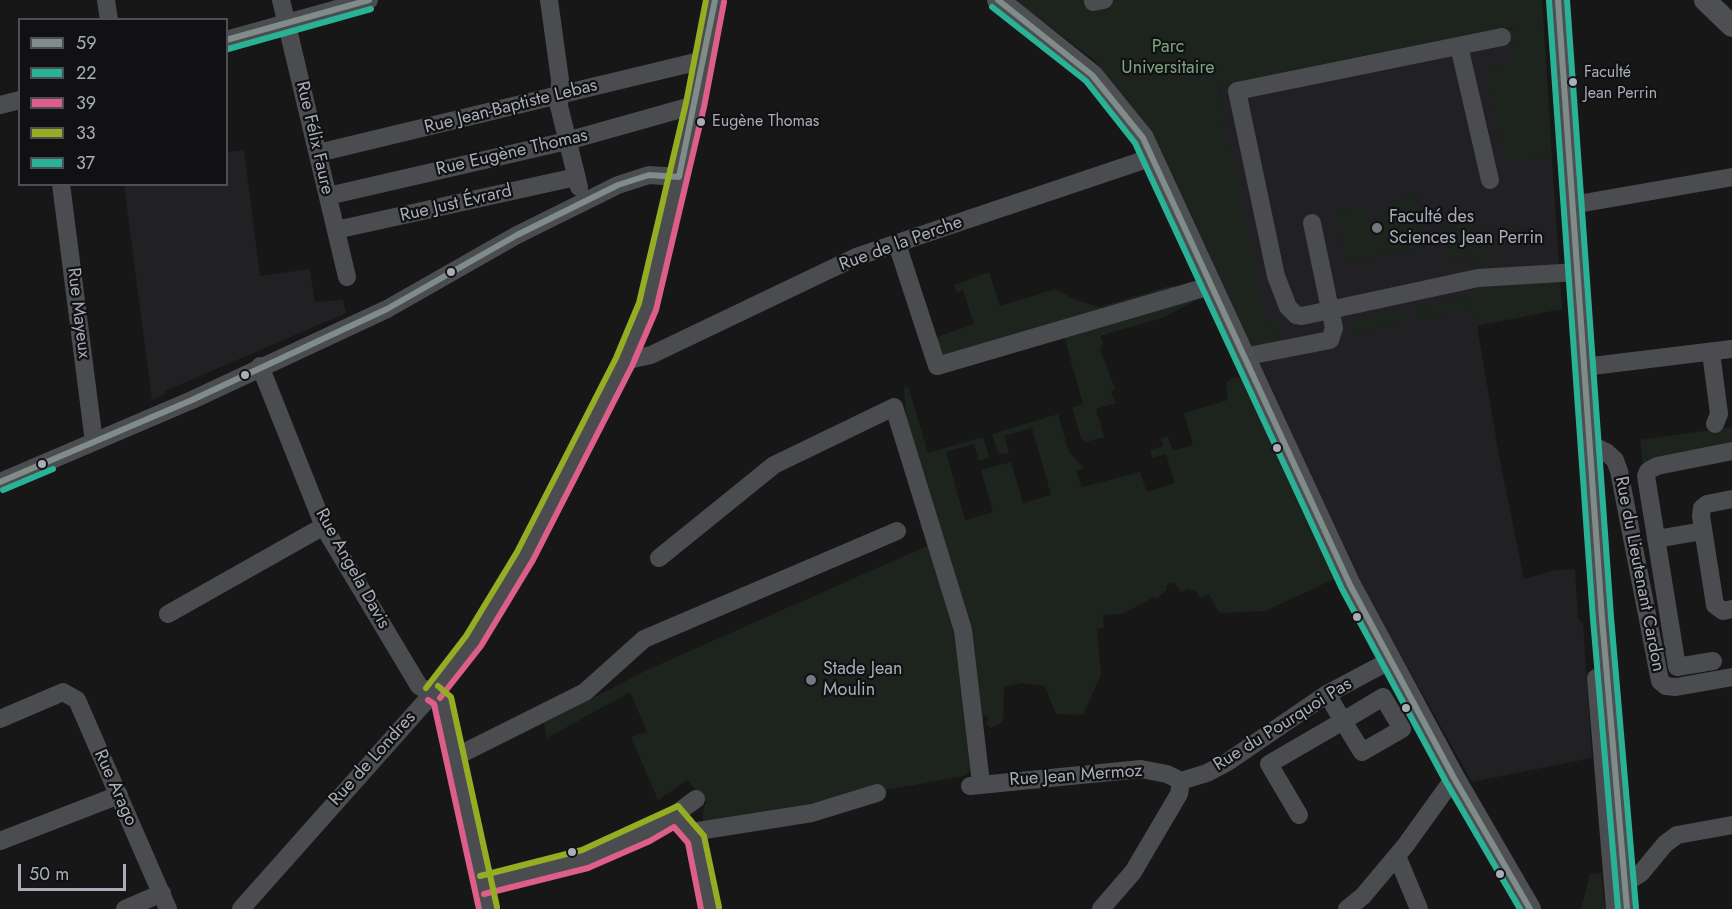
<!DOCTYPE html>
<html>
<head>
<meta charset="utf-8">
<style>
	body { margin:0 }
	#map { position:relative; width:1732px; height:909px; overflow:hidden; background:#171717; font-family:Jost,sans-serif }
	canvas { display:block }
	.legend { position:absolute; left:18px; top:18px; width:210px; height:168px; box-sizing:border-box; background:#111113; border:2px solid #4d4f55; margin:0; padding:8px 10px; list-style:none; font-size:18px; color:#a8adb8 }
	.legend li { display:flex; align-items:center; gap:12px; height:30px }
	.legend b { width:30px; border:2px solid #4d4f55 }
	.scale { position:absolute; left:18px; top:864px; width:108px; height:27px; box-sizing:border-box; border:3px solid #a8adb8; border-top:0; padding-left:8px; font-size:18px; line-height:21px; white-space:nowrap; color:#a8adb8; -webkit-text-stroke:4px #111113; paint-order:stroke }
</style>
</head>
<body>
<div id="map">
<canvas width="1732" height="909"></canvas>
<ul class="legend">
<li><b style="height:8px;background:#808c89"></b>59</li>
<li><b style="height:8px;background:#2ab297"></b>22</li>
<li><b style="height:8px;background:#dc5e89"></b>39</li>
<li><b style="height:8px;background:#94ad23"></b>33</li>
<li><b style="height:8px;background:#2ab297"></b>37</li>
</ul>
<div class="scale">50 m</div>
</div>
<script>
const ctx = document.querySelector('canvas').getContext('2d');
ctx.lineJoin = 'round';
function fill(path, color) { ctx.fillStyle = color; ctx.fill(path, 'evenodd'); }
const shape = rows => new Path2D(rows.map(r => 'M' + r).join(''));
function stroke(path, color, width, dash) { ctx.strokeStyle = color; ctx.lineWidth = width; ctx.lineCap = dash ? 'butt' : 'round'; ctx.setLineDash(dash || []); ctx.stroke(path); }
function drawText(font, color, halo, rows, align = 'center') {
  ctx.font = font + ' Jost,sans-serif'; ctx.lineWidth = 4.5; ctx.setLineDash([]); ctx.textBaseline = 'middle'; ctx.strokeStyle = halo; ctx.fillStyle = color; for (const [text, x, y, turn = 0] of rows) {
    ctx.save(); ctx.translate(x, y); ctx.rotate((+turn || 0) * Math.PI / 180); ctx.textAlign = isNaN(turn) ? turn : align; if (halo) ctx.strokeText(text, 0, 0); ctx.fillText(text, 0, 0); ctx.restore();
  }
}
fill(shape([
	[1543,22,1562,309,1477,326,1500,461,1524,579,1556,570,1575,569,1578,619,1583,623,1592,758,1472,782,1369,599,1155,139,1226,123,1219,87],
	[244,150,260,276,310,269,315,302,343,300,346,313,165,391,165,394,152,400,124,185,226,184,227,152]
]), '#212123');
fill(shape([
	[1014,0,1542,0,1552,157,1505,161,1486,69,1515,63,1513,54,1519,52,1513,27,1219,87,1226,123,1220,125,1231,149,1266,324,1284,317,1276,340,1260,347,1252,346,1154,135,1094,60],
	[1416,195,1426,246,1347,262,1337,211,1363,206,1367,221,1393,216,1390,200],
	[1470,223,1474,239,1488,236,1493,261,1490,269,1477,273,1473,257,1451,262,1444,228],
	[989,272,1000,306,1055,289,1076,300,1099,307,1173,285,1174,291,940,359,934,338,974,324,963,290,957,292,954,285],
	[1560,280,1562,309,1477,325,1473,308,1417,319,1415,308,1481,295,1479,284],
	[1189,300,1195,301,1162,318,1100,336,1103,344,1100,349,1115,389,1111,391,1116,403,1096,409,1104,437,1086,442,1081,438,1072,407,1083,404,1064,336],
	[1407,310,1409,321,1366,330,1367,333,1354,332,1352,321],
	[1235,377,1242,378,1339,577,1265,611,1219,613,1209,594,1200,599,1197,592,1187,589,1181,593,1174,582,1166,586,1167,590,1156,599,1154,597,1122,614,1103,615,1104,628,1097,629,1101,675,1083,715,1056,714,1045,686,1022,683,1004,687,1003,722,991,728,986,724,989,718,984,716,982,720,906,416,904,388,908,386,928,453,983,437,989,456,986,459,979,461,974,444,946,452,965,520,993,512,981,470,1011,462,1023,503,1051,495,1032,428,1004,436,1009,453,1002,454,998,453,992,434,1058,414,1069,452,1084,468,1076,471,1082,487,1140,472,1147,492,1175,483,1166,454,1152,458,1150,450,1163,446,1161,438,1168,436,1173,451,1193,445,1184,413,1228,400,1226,382],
	[1732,427,1732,447,1643,465,1640,440],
	[929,545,956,629,971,769,964,776,702,823,704,806,707,803,687,780,658,800,631,737,647,732,630,692,547,738,544,723,647,670],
	[1601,873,1605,909,1581,909,1590,874]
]), '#1d241e');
stroke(shape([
	[106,0,109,20],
	[281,0,347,277],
	[549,0,560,80,559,106,579,187],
	[1093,0,1093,2,1104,0],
	[1502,37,1237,91,1276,276,1288,307,1296,315,1302,316,1478,278,1578,272],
	[226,40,369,0],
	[1459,46,1490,180],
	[0,105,20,100],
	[318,153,704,60],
	[61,184,94,442],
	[328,196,567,141,695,105],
	[1572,205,1732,177],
	[1312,223,1334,328,1330,340],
	[336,230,576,177],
	[897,244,937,366,1210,286],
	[1711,352,1719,414,1715,424],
	[1243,357,1330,340],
	[624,361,651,355,856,257,1153,157],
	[260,366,325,529,419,686,442,699,488,909],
	[1584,367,1732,349],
	[1590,444,1606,452,1615,460,1619,471,1660,681,1666,686,1676,687,1732,677],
	[0,482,192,400,387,309,517,235,618,185,649,175,679,177],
	[1732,499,1707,504,1702,508,1701,516,1715,605,1723,611,1732,609],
	[1656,539,1703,531],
	[659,558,774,465,894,407,963,630,981,783],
	[168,614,324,526],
	[1713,661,1677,667,1646,476,1648,471,1657,466,1732,451],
	[1596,678,1615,909],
	[1383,697,1402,729,1362,752,1343,721,1383,697],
	[0,719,63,692,77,700,168,909],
	[455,757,585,692,644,639,897,531],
	[1181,781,1207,773,1226,763,1327,694,1391,660],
	[970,786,1141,769,1167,774,1181,781],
	[1299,815,1269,764,1343,721,1327,694],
	[685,825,698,844,710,909],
	[692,832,812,813,877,793],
	[0,841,119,795],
	[1397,856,1419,909],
	[1625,883,1641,873,1665,844,1677,835,1732,825],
	[482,885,549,870,610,849,661,825,696,799],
	[125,909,162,893],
	[241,909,433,693,473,641,525,556,624,362,648,306,695,105,715,0],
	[1101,909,1133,872,1179,794,1181,781],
	[1347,909,1363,896,1405,846,1454,778]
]), '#4b4c50', 18);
stroke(shape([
	[998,0,1092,75,1143,138,1350,585,1454,778,1530,909],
	[1558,0,1602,618,1627,909],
	[1705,0,1732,26]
]), '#4d4f52', 22);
stroke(shape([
	[998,0,1092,75,1143,138,1350,585,1454,778,1530,909],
	[1558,0,1602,618,1627,909],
	[226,40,369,0],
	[0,482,192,400,387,309,517,235,618,185,649,175,679,177,715,0]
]), '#808c89', 6);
stroke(shape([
	[1549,1,1593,619,1618,909],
	[992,7,1086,81,1135,143,1342,589,1446,782,1520,909],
	[228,49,371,9],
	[3,490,53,469]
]), '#2ab297', 6);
stroke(shape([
	[440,698,481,646,533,560,632,366,656,310,704,107,724,2],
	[428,700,434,704,479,909],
	[484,894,588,868,650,841,674,827,688,843,701,909]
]), '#dc5e89', 6);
stroke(shape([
	[438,686,451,697,497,907],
	[426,688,466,636,517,552,616,358,639,303,686,103,706,0],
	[480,876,582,850,678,806,704,836,719,907]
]), '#94ad23', 6);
stroke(shape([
	[1567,0,1611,617,1636,908]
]), '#2ab297', 6);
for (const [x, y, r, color] of [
	[1573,82,5,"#a8adb8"],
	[701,122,5,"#a8adb8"],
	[1377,228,6,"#757880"],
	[451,272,5,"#a8adb8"],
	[245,375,5,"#a8adb8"],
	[1277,448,5,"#a8adb8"],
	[42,464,5,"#a8adb8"],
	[1357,617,5,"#a8adb8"],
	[811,680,6,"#757880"],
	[1406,708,5,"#a8adb8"],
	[572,852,5,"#a8adb8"],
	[1500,874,5,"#a8adb8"]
]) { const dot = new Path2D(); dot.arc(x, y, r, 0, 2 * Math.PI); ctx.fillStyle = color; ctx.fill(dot); stroke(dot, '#111113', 2); }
drawText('16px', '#a8adb8', '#111113', [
	["Faculté",1584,73],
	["Jean Perrin",1584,94],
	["Eugène Thomas",712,122]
], 'left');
drawText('18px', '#7fa381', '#111113', [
	["Parc",1168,48],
	["Universitaire",1168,69]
]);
drawText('18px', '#a8adb8', '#111113', [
	["Rue Jean-Baptiste Lebas",511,107,-14],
	["Rue Félix Faure",314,138,77],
	["Rue Eugène Thomas",512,153,-13],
	["Rue Just Évrard",456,204,-13],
	["Rue de la Perche",901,244,-20],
	["Rue Mayeux",78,313,83],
	["Rue Angela Davis",352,569,61],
	["Rue du Lieutenant Cardon",1639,574,79],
	["Rue du Pourquoi Pas",1283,725,-32],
	["Rue de Londres",373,759,-48],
	["Rue Jean Mermoz",1076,776,-4],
	["Rue Arago",115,788,66]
]);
drawText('18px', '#a8adb8', '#111113', [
	["Faculté des",1389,218],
	["Sciences Jean Perrin",1389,239],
	["Stade Jean",823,670],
	["Moulin",823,691]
], 'left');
</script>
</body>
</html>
